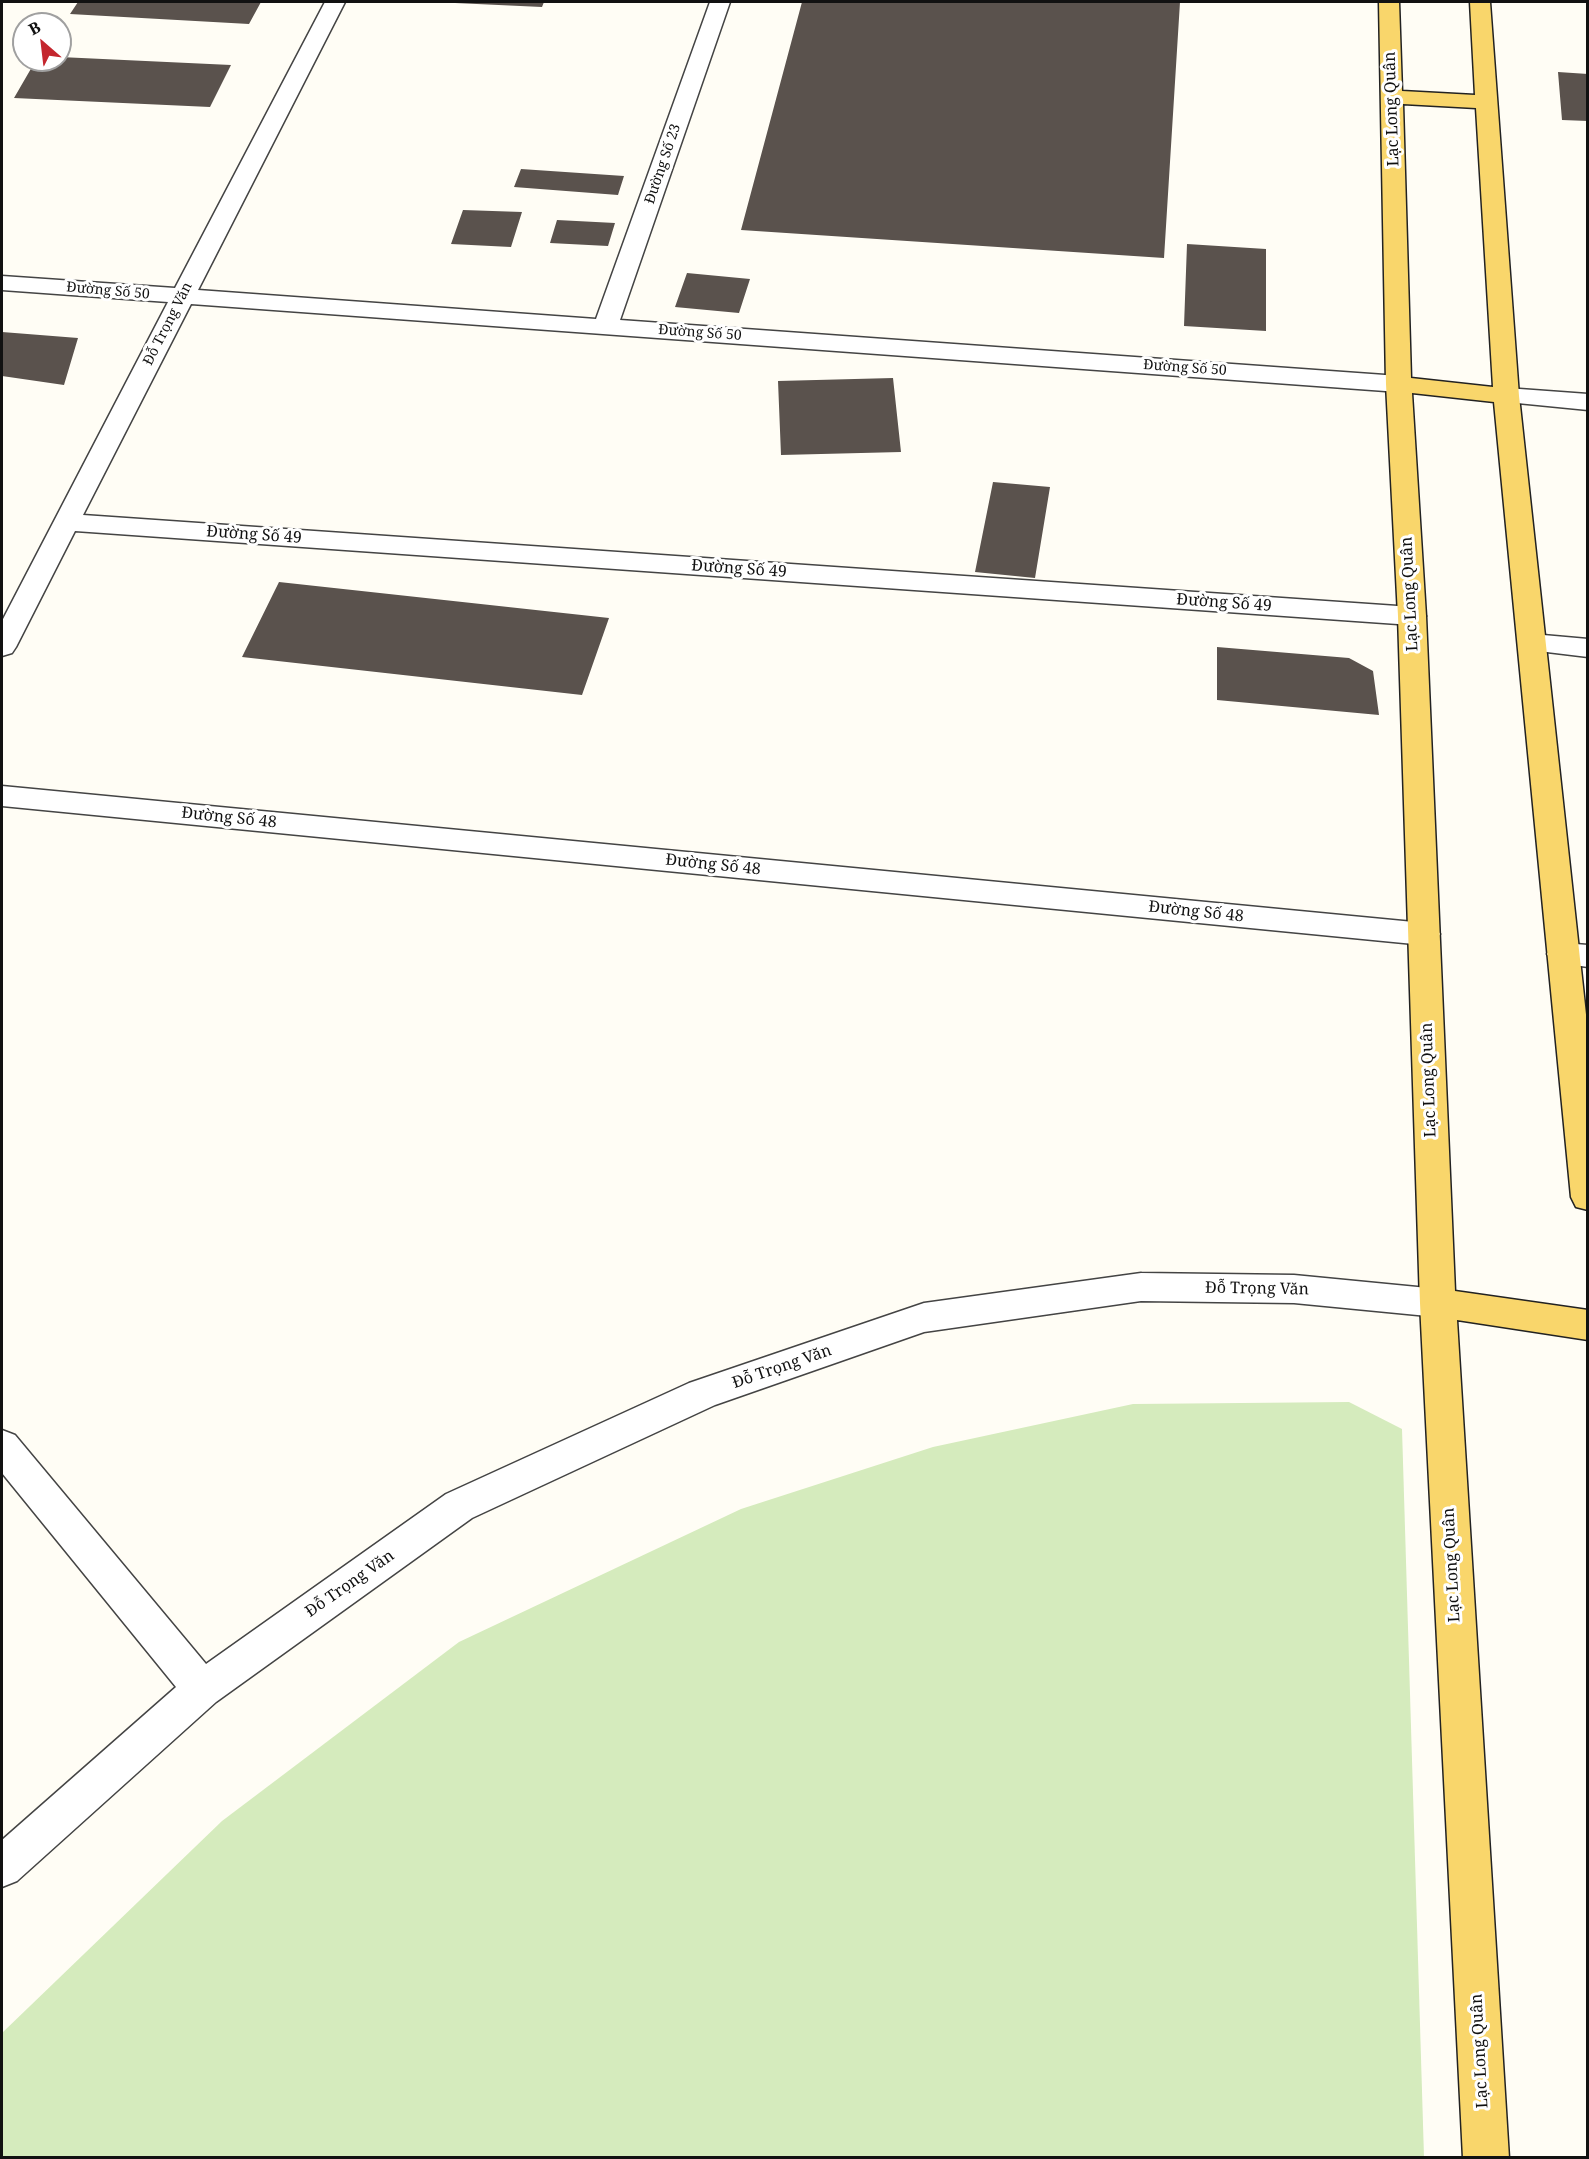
<!DOCTYPE html>
<html>
<head>
<meta charset="utf-8">
<style>
	body { margin:0 }
	#map { position:relative; width:1589px; height:2159px; overflow:hidden; background:#fffdf5; font-family:"Noto Serif",serif }
	canvas { display:block }
	.frame { position:absolute; inset:0; border:3px solid #111; pointer-events:none }
	.north { position:absolute; left:12px; top:12px; width:60px; height:60px; box-sizing:border-box; background:#fff; border:2px solid #a0a0a0; border-radius:50%; rotate:332deg; font-size:16px; font-weight:700; line-height:24px; text-align:center; color:#111 }
	.north::after { content:''; display:block; margin:auto; width:21px; height:27px; background:#c4262e; clip-path:polygon(50% 0,100% 100%,50% 72%,0 100%) }
</style>
</head>
<body>
<div id="map">
<canvas width="1589" height="2159"></canvas>
<div class="frame"></div>
<div class="north">B</div>
</div>
<script>
const ctx = document.querySelector('canvas').getContext('2d');
ctx.lineJoin = 'round';
function fill(path, color) { ctx.fillStyle = color; ctx.fill(path, 'evenodd'); }
const shape = rows => new Path2D(rows.map(r => 'M' + r).join(''));
function stroke(path, color, width, dash) { ctx.strokeStyle = color; ctx.lineWidth = width; ctx.lineCap = dash ? 'butt' : 'round'; ctx.setLineDash(dash || []); ctx.stroke(path); }
function drawText(font, color, halo, rows, align = 'center') {
  ctx.font = font + ' "Noto Serif",serif'; ctx.lineWidth = 6; ctx.setLineDash([]); ctx.textBaseline = 'middle'; ctx.strokeStyle = halo; ctx.fillStyle = color; for (const [text, x, y, turn = 0] of rows) {
    ctx.save(); ctx.translate(x, y); ctx.rotate((+turn || 0) * Math.PI / 180); ctx.textAlign = isNaN(turn) ? turn : align; if (halo) ctx.strokeText(text, 0, 0); ctx.fillText(text, 0, 0); ctx.restore();
  }
}
fill(shape([
	[1349,1402,1402,1429,1424,2157,2,2157,2,2033,222,1821,459,1642,741,1509,933,1447,1133,1404]
]), '#d5ebbd');
fill(shape([
	[78,2,261,2,249,24,70,14],
	[455,2,544,2,542,7,455,3],
	[802,2,1180,2,1164,258,741,230],
	[60,57,231,65,210,107,14,98,36,60,60,60],
	[1558,72,1588,74,1588,121,1562,120],
	[521,169,624,176,618,195,514,187],
	[463,210,522,212,511,247,451,244],
	[557,220,615,223,608,246,550,243],
	[1187,244,1266,249,1266,331,1184,326],
	[687,273,750,279,739,313,675,307],
	[2,332,78,338,64,385,2,376],
	[893,378,901,452,781,455,778,381],
	[993,482,1050,487,1035,578,975,572],
	[279,582,609,618,582,695,242,657],
	[1217,647,1349,658,1373,671,1379,715,1217,700]
]), '#5a524d');
const minor = shape([
	[325,2,345,2,198,290,596,319,710,2,730,2,620,320,1399,376,1408,379,1412,384,1408,389,1399,392,191,304,83,515,1412,607,1422,610,1426,616,1422,622,1412,625,75,531,16,647,12,653,2,656,2,621,168,302,2,290,2,276,175,288,325,2],
	[1506,388,1588,394,1588,410,1497,401,1493,396,1497,391,1506,388],
	[1532,634,1588,639,1588,657,1522,649,1518,643,1522,637,1532,634],
	[2,786,1424,923,1435,926,1440,934,1435,942,1424,945,2,806,2,786],
	[1563,943,1588,945,1588,967,1552,962,1547,954,1552,946,1563,943],
	[1141,1273,1294,1275,1438,1289,1451,1293,1456,1303,1451,1313,1438,1317,1294,1303,1141,1301,924,1332,715,1405,472,1518,216,1702,17,1881,2,1887,2,1840,176,1687,2,1473,2,1430,15,1435,206,1664,446,1494,689,1383,924,1303,1141,1273]
]);
const major = shape([
	[1379,2,1399,2,1402,91,1475,95,1470,2,1490,2,1519,396,1588,1033,1588,1210,1576,1207,1571,1197,1494,402,1412,393,1426,616,1455,1291,1588,1310,1588,1340,1457,1320,1509,2158,1463,2158,1420,1303,1398,616,1386,384,1379,2],
	[1403,104,1476,108,1493,387,1411,378,1403,104]
]);
stroke(minor, '#444', 3);
stroke(major, '#222', 3);
fill(minor, '#fff');
fill(major, '#f9d66b');
drawText('14px', '#111', '#fff', [
	["Đường Số 23",663,164,-71],
	["Đường Số 50",108,291,5],
	["Đỗ Trọng Văn",168,324,-63],
	["Đường Số 50",700,333,4],
	["Đường Số 50",1185,368,4]
]);
drawText('16px', '#111', '#fff', [
	["Lạc Long Quân",1392,109,-92],
	["Đường Số 49",254,535,4],
	["Đường Số 49",739,569,4],
	["Lạc Long Quân",1410,594,-93],
	["Đường Số 49",1224,603,4],
	["Đường Số 48",229,818,6],
	["Đường Số 48",713,865,6],
	["Đường Số 48",1196,912,6],
	["Lạc Long Quân",1429,1080,-92],
	["Đỗ Trọng Văn",1257,1289,1],
	["Đỗ Trọng Văn",782,1367,-19],
	["Lạc Long Quân",1452,1565,-93],
	["Đỗ Trọng Văn",350,1584,-35],
	["Lạc Long Quân",1480,2051,-93]
]);
</script>
</body>
</html>
